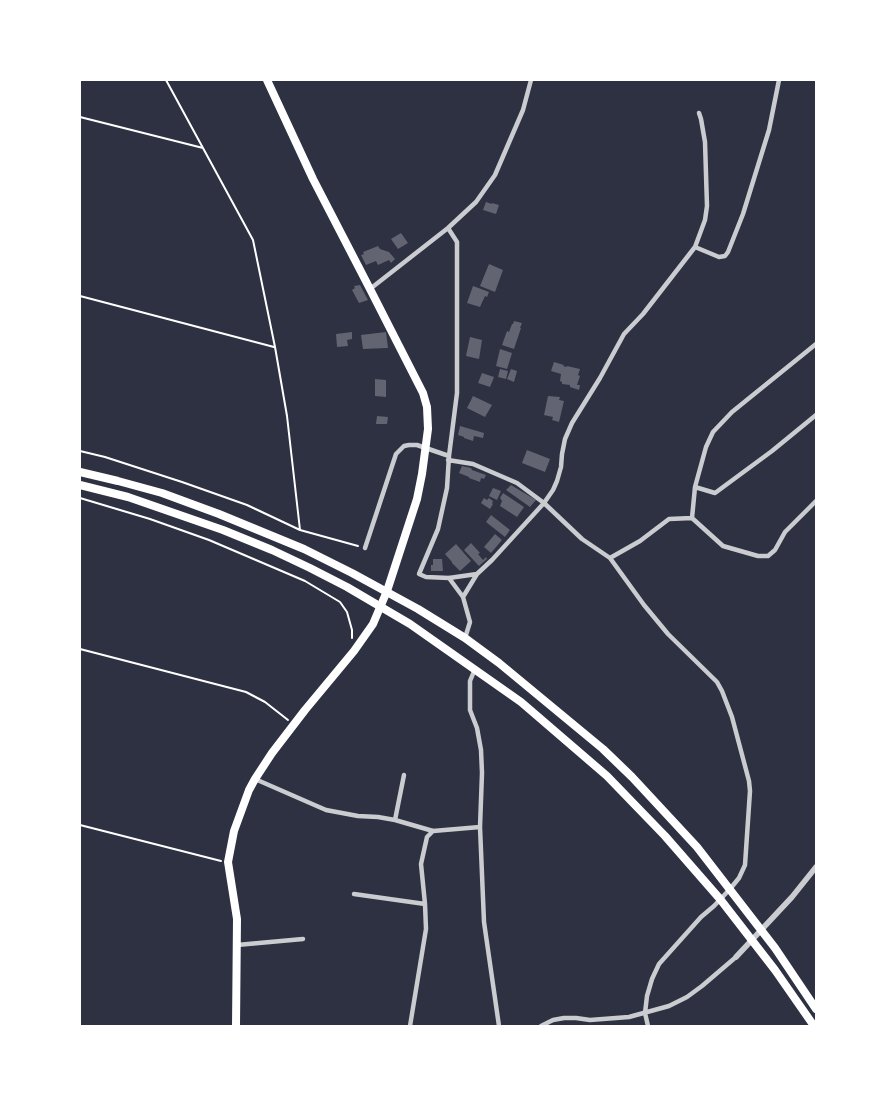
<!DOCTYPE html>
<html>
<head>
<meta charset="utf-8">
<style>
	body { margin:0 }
	#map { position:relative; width:896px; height:1106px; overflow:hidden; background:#2d3142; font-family:"IBM Plex Serif",serif }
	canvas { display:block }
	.frame { position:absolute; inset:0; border:81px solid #fff; pointer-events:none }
</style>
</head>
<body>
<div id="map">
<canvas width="896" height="1106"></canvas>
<div class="frame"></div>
</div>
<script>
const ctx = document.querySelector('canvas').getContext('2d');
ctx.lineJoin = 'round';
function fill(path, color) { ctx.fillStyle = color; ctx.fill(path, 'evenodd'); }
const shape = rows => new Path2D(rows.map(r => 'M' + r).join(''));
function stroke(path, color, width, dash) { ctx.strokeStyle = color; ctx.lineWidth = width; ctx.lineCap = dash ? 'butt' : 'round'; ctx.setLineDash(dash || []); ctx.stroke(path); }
fill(shape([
	[486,202,492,204,492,203,499,205,496,214,483,210],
	[401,233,408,243,398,249,391,239],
	[378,246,380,249,389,252,395,259,391,263,389,260,378,265,376,261,366,265,361,255,364,254,363,252],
	[489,264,503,270,495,292,480,286],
	[360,285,368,300,359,303,352,290,355,288,354,286],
	[473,286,489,292,487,297,485,296,480,307,467,303],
	[514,321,522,323,520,328,521,328,514,349,502,345,507,331,509,332,512,324,513,324],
	[352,332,352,339,347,340,348,346,337,347,336,334],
	[386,332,388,348,363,349,361,335],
	[470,337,482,340,479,359,466,356],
	[500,349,512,353,507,369,496,366],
	[554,362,564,365,563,366,567,367,567,366,580,369,578,375,580,376,577,385,580,385,579,390,570,387,570,385,562,384,562,382,560,381,561,374,551,371],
	[500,369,508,371,506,379,498,377],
	[511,369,517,371,514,382,507,379],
	[482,373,494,377,490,387,478,383],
	[375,379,386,380,386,397,375,396],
	[473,396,492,405,485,417,467,408],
	[548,396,560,397,559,400,564,401,559,422,552,420,553,417,544,415],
	[377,416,388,417,387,424,376,424],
	[460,426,484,433,483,438,474,436,473,441,464,438,464,437,458,435],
	[527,450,550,459,545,472,522,463],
	[462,466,471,468,472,470,486,475,484,479,481,478,480,482,469,478,469,477,459,473],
	[511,485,536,500,530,507,506,490],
	[493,488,501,491,497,500,489,496],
	[503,493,524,507,517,517,500,506,502,501,500,498],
	[484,498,487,500,489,498,493,501,492,503,493,504,490,509,481,503],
	[491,515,510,530,505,537,486,522],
	[495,534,502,540,491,553,484,547],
	[471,543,480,553,478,554,483,560,486,557,487,559,479,566,464,550],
	[456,544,471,561,460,571,452,563,452,562,445,554],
	[433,559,442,559,443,571,431,571,431,565,433,565]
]), '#626471');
stroke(shape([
	[166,80,253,240,275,347,287,416,300,530],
	[80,117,203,148],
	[80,296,274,347],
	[80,451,105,457,182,482,247,505,300,530,358,546],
	[80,498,150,519,209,540,305,581,340,602,347,612,352,630,352,638],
	[80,649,246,692,265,702,288,720],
	[80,825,221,861]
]), '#fff', 2);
stroke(shape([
	[448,228,457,242,457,393,449,456,447,488,438,529,419,574,426,577,449,578,477,574,492,560,544,503,553,490,557,481,561,467,562,454,565,439,572,423,600,378,624,334,643,314,695,247,705,220,707,206,705,142,701,119,699,113],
	[695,247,719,257,725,256,728,252,743,214,769,130,779,80],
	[370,289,448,228,476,202,495,175,523,110,531,80],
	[448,460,473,464,517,483,544,503,582,539,610,558,644,605,668,634,717,682,722,691,732,717,749,781,750,791,745,865,739,878,730,889,714,906,701,917,659,964,652,979,647,996,645,1013,648,1026],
	[695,487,715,493,772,451,816,415],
	[692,518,695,487,706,447,713,432,732,412,816,344],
	[365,548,396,454,404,446,409,445,417,445,449,456],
	[610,558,640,541,669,519,692,518,723,546,758,556,768,556,775,550,785,532,816,501],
	[449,578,463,597,470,622,465,638],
	[463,597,477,574],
	[475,669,470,681,470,710,477,728,481,750,482,773,480,827,484,922,499,1026],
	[255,779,326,810,358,816,378,817,395,820,433,831,480,827],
	[395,820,404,775],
	[354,894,425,904],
	[237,945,303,939],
	[410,1026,426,929,425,904,421,864,427,837,433,831],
	[541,1026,553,1020,564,1018,576,1018,590,1020,629,1017,669,1006,687,997,702,986,736,957]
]), '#caccd0', 4.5);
stroke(shape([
	[736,957,792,897,816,867]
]), '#caccd0', 5.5);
stroke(shape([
	[236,1026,237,919,228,862,234,831,249,790,255,779,272,753,305,710,354,651,373,624,387,591,417,499,422,474,428,429,427,407,423,393,370,289,313,179,267,80]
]), '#fff', 8);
stroke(shape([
	[80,472,118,481,162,493,219,514,304,549,352,573,418,609,465,638,499,663,603,749,632,777,697,847,775,948,816,1009],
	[80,485,128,497,223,530,272,550,310,568,347,587,410,624,521,702,607,776,665,836,720,899,775,970,814,1026]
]), '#fff', 8);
</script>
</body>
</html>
